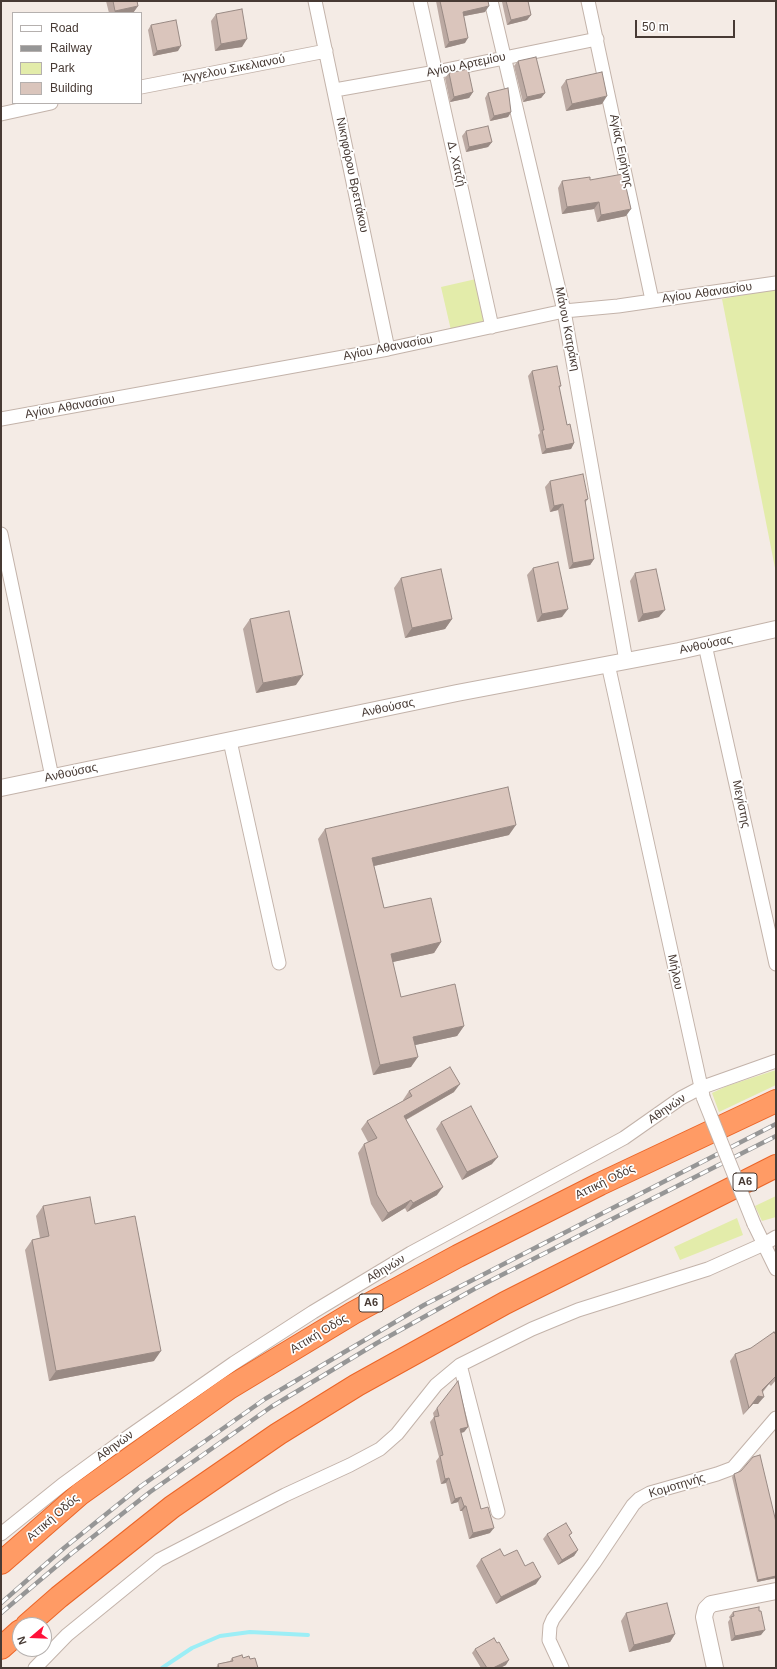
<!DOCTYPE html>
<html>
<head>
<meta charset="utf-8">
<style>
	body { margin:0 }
	#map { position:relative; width:777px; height:1669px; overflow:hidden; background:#f4ebe5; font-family:Arial,sans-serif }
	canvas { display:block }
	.frame { position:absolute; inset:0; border:2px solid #473a34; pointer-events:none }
	.legend { position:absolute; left:12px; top:12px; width:130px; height:92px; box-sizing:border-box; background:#fff; border:1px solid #b5b0ae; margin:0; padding:5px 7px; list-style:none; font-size:12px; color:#473a34 }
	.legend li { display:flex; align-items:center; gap:8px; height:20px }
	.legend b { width:20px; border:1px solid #b5b0ae }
	.north { position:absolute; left:12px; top:1617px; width:40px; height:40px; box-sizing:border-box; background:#fff; border:1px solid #b5b0ae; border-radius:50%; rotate:251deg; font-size:11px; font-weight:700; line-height:16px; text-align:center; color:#473a34 }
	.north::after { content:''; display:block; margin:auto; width:14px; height:18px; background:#ff1139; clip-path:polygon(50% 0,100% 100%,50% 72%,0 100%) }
	.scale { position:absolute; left:635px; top:20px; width:100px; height:18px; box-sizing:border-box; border:2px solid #473a34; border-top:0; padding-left:5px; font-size:12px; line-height:14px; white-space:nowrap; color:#473a34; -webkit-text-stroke:3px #fff; paint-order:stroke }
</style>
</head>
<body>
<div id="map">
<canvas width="777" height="1669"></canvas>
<div class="frame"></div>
<ul class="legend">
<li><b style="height:5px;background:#fff"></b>Road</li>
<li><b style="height:5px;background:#969696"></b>Railway</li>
<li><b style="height:11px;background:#e3ecaa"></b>Park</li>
<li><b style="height:11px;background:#dac5bc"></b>Building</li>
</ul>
<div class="north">N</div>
<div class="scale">50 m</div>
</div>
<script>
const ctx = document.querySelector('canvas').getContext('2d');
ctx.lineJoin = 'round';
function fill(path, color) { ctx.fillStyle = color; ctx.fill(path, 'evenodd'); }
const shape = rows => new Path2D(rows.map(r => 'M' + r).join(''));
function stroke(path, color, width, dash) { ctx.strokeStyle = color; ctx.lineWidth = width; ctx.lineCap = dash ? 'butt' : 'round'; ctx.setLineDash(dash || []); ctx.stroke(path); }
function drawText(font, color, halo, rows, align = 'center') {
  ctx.font = font + ' Arial,sans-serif'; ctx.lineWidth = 3.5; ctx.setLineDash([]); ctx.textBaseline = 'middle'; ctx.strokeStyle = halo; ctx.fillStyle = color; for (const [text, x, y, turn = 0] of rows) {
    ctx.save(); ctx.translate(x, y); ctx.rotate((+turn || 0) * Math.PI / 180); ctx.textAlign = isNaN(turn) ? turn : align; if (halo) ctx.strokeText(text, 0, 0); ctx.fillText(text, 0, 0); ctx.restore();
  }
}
fill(shape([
	[476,279,490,331,453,339,441,287],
	[776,289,776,573,722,299],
	[776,1070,776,1085,719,1112,712,1093,727,1086],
	[776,1196,776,1217,762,1221,755,1206],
	[737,1218,743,1235,680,1260,674,1247]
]), '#e3ecaa');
stroke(shape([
	[162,1668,192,1648,220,1636,250,1632,308,1635]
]), '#9ceef6', 4);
const minor = shape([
	[315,1,388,349],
	[420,1,492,327],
	[491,1,564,311,626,661],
	[588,1,652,300],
	[141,87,326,51],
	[335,90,436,72,597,39],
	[1,114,51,103],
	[1,419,388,349,564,311,618,306,776,283],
	[1,534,52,777],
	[705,645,776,964],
	[608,664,703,1096],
	[230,741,279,963],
	[754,1224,776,1269],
	[460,1365,498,1512],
	[1,1534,62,1485,118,1444,234,1363,313,1312,411,1253,624,1138,681,1098,700,1088,776,1061],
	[35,1668,67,1635,159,1560,285,1495,350,1465,380,1449,397,1434,436,1385,460,1365,532,1329,578,1310,708,1269,764,1244,776,1237],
	[562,1668,549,1640,550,1626,553,1619,594,1563,633,1505,639,1499,650,1493,717,1474,733,1468,776,1418]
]);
const tertiary = shape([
	[1,788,457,693,679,651,776,629],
	[715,1668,704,1617,706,1609,711,1604,776,1591]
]);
const motorway = shape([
	[1,1563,80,1494,229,1388,353,1313,458,1256,600,1184,776,1101],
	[27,1625,59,1597,172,1507,278,1434,357,1385,505,1303,776,1166],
	[1,1648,20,1631]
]);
stroke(minor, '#c3b3aa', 15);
stroke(tertiary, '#c3b3aa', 18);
stroke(motorway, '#eb6528', 24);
stroke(minor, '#fff', 13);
stroke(tertiary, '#fff', 16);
stroke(motorway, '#ff9b65', 22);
const rail = shape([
	[1,1603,64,1548,141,1486,265,1399,424,1305,776,1124],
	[1,1613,71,1554,150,1492,271,1407,377,1343,476,1288,776,1136]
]);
stroke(rail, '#969696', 4.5);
stroke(rail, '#fff', 3, [9]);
const minorBridge = shape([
	[703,1097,754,1224]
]);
stroke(minorBridge, '#c3b3aa', 15, []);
stroke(minorBridge, '#fff', 13);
fill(shape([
	[106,1,137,1,138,6,133,13,109,13],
	[436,1,488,1,485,12,464,16,465,43,445,48],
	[503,1,528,1,531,15,527,20,507,25,502,2],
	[216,14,242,47,215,51,211,21],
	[151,25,178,51,153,56,148,30],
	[518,61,545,93,541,98,523,102,514,66],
	[449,73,473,92,469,98,450,102,445,78],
	[566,80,602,104,566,111,561,87],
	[488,93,511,112,508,117,490,121,485,98],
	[466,131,492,142,488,147,466,152,462,136],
	[590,180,626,216,597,222,594,209,562,214,558,188,562,181],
	[532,371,561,386,559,388,567,425,574,443,571,449,542,454,538,435,540,433,528,376],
	[550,481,588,499,585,503,594,559,590,565,569,569,558,510,550,512,545,487],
	[533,568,562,617,537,622,527,575],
	[635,573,659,617,638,622,630,581],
	[401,578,452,619,445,629,405,638,394,588],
	[250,619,296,685,256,693,243,629],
	[325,829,509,835,374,866,384,908,441,942,434,953,392,962,401,997,464,1026,457,1036,415,1045,411,1067,373,1075,318,839],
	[409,1091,454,1092,406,1120,437,1195,407,1212,405,1208,382,1222,371,1204,358,1153,364,1144,368,1142,361,1129,367,1121,403,1101,403,1100],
	[441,1122,492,1164,462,1180,436,1129],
	[43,1206,95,1224,154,1361,49,1381,25,1250,32,1240,40,1238,36,1216],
	[776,1335,776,1380,771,1386,769,1384,763,1392,758,1404,753,1404,743,1415,730,1361,735,1354,751,1348],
	[437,1408,468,1427,464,1432,461,1433,481,1509,490,1533,469,1539,462,1511,460,1511,458,1502,451,1504,446,1483,441,1484,436,1461,439,1457,430,1422,434,1417,433,1413],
	[734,1474,776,1578,757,1582,732,1477],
	[572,1533,569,1536,578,1550,574,1556,558,1565,543,1539,547,1534],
	[504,1556,536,1584,496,1604,476,1566,481,1559],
	[759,1611,761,1635,731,1641,728,1622,730,1619,729,1617,733,1612],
	[626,1613,675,1634,670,1642,629,1652,621,1621],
	[497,1643,506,1665,500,1668,481,1668,472,1653,475,1649],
	[232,1658,243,1658,250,1659,258,1668,216,1668,218,1664,230,1661]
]), '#bba9a2');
fill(shape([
	[138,6,133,13,114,13,115,11],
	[489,6,485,12,459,17,463,12],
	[531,15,527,20,507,25,511,20],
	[468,38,465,43,445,48,449,42],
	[247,39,242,47,215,51,221,44],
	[181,46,178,51,153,56,157,51],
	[473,92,469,98,450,102,454,97],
	[545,93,541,98,523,102,527,97],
	[607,96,602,104,566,111,572,104],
	[511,112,508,117,490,121,494,116],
	[492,142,488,147,466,152,469,147],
	[599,202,594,209,562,214,567,207],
	[631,209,626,216,597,222,601,215],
	[574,443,571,449,542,454,546,449],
	[563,504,558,510,550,512,554,506],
	[594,559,590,565,569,569,573,563],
	[568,609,562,617,537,622,542,614],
	[665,610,659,617,638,622,643,614],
	[452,619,445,629,405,638,412,628],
	[303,675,296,685,256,693,263,683],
	[516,825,509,835,365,868,372,858],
	[441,942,434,953,384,964,391,954],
	[464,1026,457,1036,406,1047,413,1037],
	[418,1057,411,1067,373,1075,380,1065],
	[460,1084,454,1092,398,1124,404,1116],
	[498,1157,492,1164,462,1180,467,1172],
	[443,1187,437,1195,407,1212,413,1203],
	[411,1200,405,1208,382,1222,388,1213],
	[161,1351,154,1361,49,1381,56,1371],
	[775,1377,769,1384,758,1396,764,1397,758,1404,753,1404,743,1415,762,1390],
	[468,1427,464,1432,456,1434,460,1429],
	[449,1478,446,1483,441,1484,445,1479],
	[461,1497,458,1502,451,1504,455,1499],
	[464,1506,466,1506,462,1511,460,1511],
	[494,1528,490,1533,469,1539,473,1533],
	[578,1550,574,1556,558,1565,562,1560],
	[776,1576,776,1578,757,1582,758,1580],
	[541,1577,536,1584,496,1604,501,1597],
	[765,1630,761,1635,731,1641,735,1636],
	[675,1634,670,1642,629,1652,634,1645],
	[509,1660,506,1665,500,1668,493,1668]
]), '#998a84');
const building = shape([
	[113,1,137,1,138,6,115,11,113,1],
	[440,1,488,1,489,6,463,12,468,38,449,42,440,1],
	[506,1,528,1,531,15,511,20,506,1],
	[242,9,247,39,221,44,216,14,242,9],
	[176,20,181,46,157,51,151,25,176,20],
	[536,57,545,93,527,97,518,61,536,57],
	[468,69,473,92,454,97,449,73,468,69],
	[602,72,607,96,572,104,566,80,602,72],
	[508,88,511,112,494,116,488,93,508,88],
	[488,126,492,142,469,147,466,131,488,126],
	[623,174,631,209,601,215,599,202,567,207,562,181,590,177,590,180,623,174],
	[557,366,561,386,559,386,567,425,570,424,574,443,546,449,542,430,544,430,532,371,557,366],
	[583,474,588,499,585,500,594,559,573,563,563,504,554,506,550,481,583,474],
	[558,562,568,609,542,614,533,568,558,562],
	[441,569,452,619,412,628,401,578,441,569],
	[656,569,665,610,643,614,635,573,656,569],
	[289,611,303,675,263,683,250,619,289,611],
	[508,787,516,825,372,858,384,908,431,898,441,942,391,954,401,997,455,984,464,1026,413,1037,418,1057,380,1065,325,829,508,787],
	[450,1067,460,1084,404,1116,443,1187,413,1203,411,1200,388,1213,377,1195,364,1144,377,1138,367,1121,412,1096,409,1091,450,1067],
	[471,1106,498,1157,467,1172,441,1122,471,1106],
	[90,1197,95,1224,135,1216,161,1351,56,1371,32,1240,49,1236,43,1206,90,1197],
	[774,1332,776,1335,776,1378,775,1377,762,1390,764,1397,758,1396,749,1408,735,1354,751,1348,774,1332],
	[458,1381,468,1427,460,1429,481,1509,488,1507,494,1528,473,1533,466,1506,464,1506,461,1497,455,1499,449,1478,445,1479,440,1456,443,1455,434,1417,439,1416,437,1408,458,1381],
	[760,1455,776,1522,776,1576,758,1580,734,1474,741,1471,753,1457,760,1455],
	[566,1523,572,1533,569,1535,578,1550,562,1560,547,1534,566,1523],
	[500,1549,504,1556,517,1550,525,1566,533,1562,541,1577,501,1597,481,1559,500,1549],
	[667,1603,675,1634,634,1645,626,1613,667,1603],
	[759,1607,759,1611,761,1611,765,1630,735,1636,731,1617,734,1616,733,1612,759,1607],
	[494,1638,497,1643,499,1642,509,1660,493,1668,487,1668,475,1649,494,1638],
	[242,1655,243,1658,249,1656,250,1659,255,1658,258,1668,219,1668,218,1664,233,1661,232,1658,242,1655]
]);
fill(building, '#dac5bc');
stroke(building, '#998a84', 1);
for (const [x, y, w] of [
	[745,1182,24],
	[371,1303,24]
]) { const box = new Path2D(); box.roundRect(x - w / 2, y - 9, w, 18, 3); ctx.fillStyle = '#fff'; ctx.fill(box); stroke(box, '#473a34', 1); }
drawText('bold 11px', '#473a34', null, [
	["Α6",745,1182],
	["Α6",371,1303]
]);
drawText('12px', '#473a34', '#fff', [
	["Αγίου Αρτεμίου",466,65,-12],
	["Άγγελου Σικελιανού",234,69,-11],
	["Αγίας Ειρήνης",621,151,78],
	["Δ. Χατζή",456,164,77],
	["Νικηφόρου Βρεττάκου",352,175,78],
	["Αγίου Αθανασίου",707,293,-8],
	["Μάνου Κατράκη",567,329,79],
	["Αγίου Αθανασίου",388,348,-11],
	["Αγίου Αθανασίου",70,407,-10],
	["Ανθούσας",706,645,-12],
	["Ανθούσας",388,708,-12],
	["Ανθούσας",71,773,-12],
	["Μεγίστης",741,804,78],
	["Μήλου",675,972,78],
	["Αθηνών",667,1109,-34],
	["Αττική Οδός",605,1182,-26],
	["Αθηνών",386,1269,-31],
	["Αττική Οδός",319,1334,-31],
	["Αθηνών",115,1446,-36],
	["Κομοτηνής",677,1486,-17],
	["Αττική Οδός",53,1518,-41]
]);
</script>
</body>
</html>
